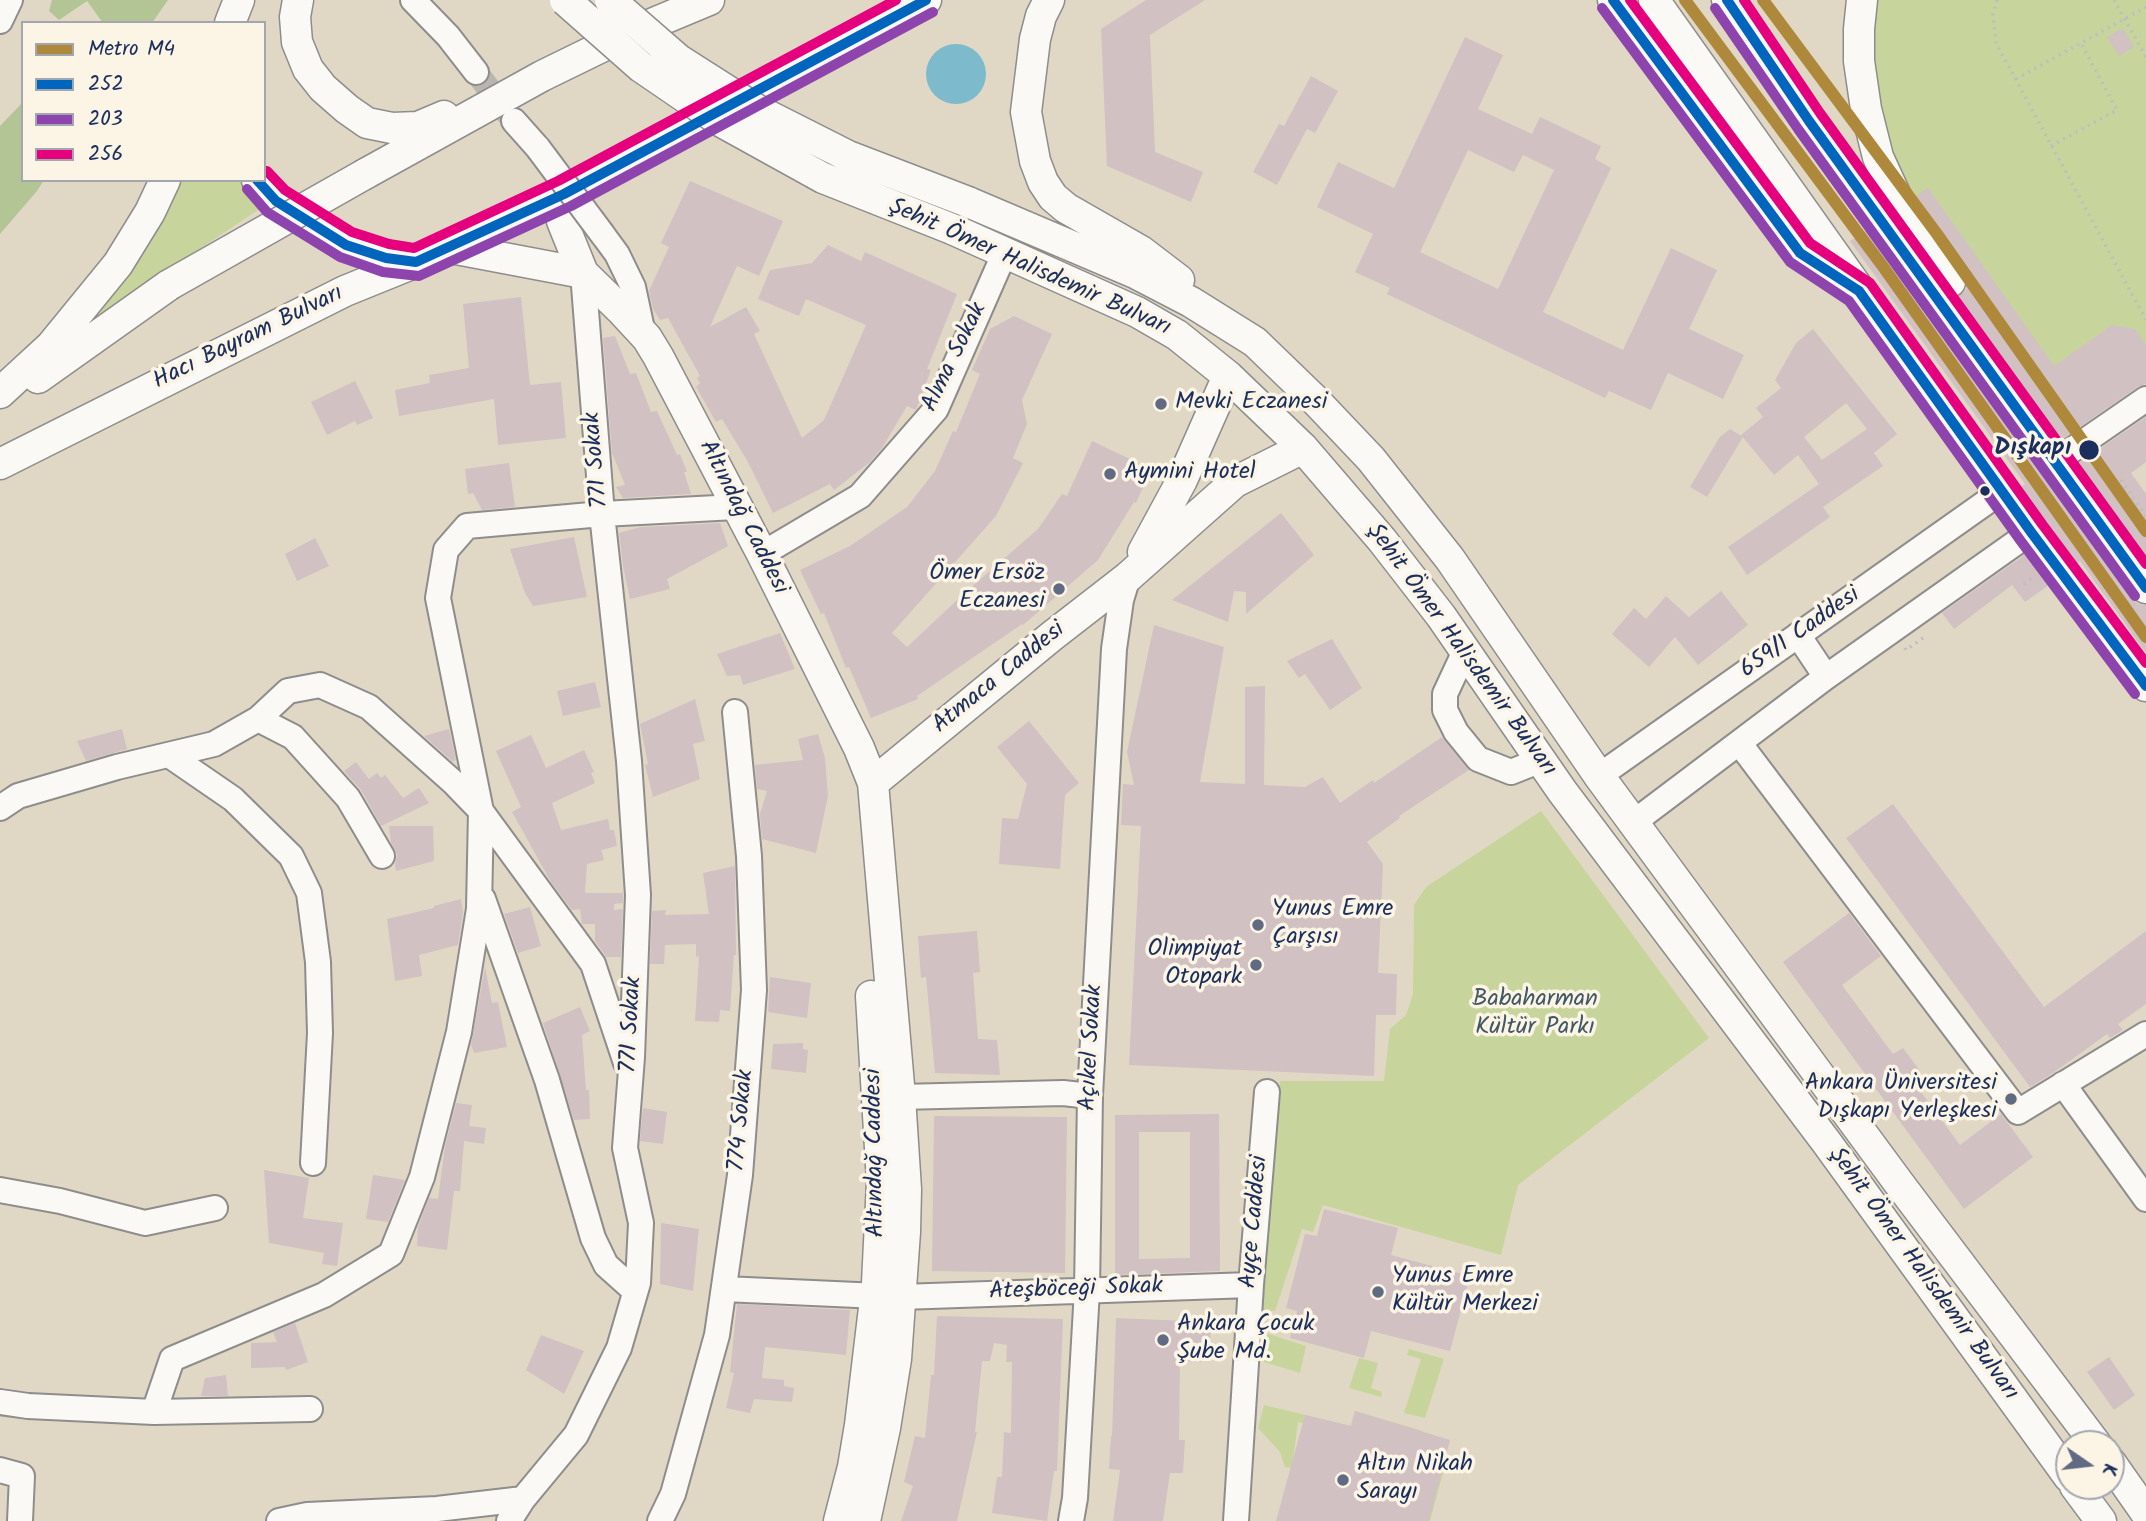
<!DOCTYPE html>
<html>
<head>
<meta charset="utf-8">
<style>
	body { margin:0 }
	#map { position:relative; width:2146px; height:1521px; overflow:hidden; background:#e0d8c5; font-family:Kalam,sans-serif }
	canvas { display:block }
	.legend { position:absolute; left:21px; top:21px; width:245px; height:161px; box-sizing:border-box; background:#fcf5e5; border:2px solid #a2a6af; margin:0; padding:9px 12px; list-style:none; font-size:21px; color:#1b2f5e }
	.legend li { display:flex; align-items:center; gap:14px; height:35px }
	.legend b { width:35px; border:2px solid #a2a6af }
	.north { position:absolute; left:2055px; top:1430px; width:70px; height:70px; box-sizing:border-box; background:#fcf5e5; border:2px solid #a2a6af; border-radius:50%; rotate:104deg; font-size:19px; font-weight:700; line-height:28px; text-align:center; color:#1b2f5e }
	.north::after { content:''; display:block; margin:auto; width:24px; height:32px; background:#606a82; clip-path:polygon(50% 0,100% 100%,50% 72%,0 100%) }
</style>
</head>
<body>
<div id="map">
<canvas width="2146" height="1521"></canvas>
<ul class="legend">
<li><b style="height:9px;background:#ae893c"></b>Metro M4</li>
<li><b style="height:9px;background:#0065bd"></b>252</li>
<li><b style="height:9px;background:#8e44ad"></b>203</li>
<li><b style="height:9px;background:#e5007d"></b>256</li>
</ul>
<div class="north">K</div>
</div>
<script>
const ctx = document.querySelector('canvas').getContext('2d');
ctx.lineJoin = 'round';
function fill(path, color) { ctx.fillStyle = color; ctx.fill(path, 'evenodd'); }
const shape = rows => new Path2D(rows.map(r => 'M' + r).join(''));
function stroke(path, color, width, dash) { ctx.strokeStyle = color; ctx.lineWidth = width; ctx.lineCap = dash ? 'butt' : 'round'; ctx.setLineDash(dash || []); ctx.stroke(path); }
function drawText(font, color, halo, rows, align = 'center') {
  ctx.font = font + ' Kalam,sans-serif'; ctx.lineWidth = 7; ctx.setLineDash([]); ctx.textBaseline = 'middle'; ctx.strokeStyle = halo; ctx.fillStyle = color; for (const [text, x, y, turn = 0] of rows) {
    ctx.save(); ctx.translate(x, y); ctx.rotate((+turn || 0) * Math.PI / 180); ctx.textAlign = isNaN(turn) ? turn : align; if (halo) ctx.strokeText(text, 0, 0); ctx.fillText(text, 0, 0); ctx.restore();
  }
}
fill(shape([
	[1877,0,2146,0,2146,355,2052,403,1896,172,1879,119,1873,58],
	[181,180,243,180,261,208,78,330,128,269],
	[1541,811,1709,1038,1518,1185,1501,1255,1323,1205,1313,1232,1302,1229,1275,1311,1261,1311,1280,1081,1384,1081,1390,1029,1406,1015,1413,994,1414,905,1426,887],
	[1266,1333,1306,1346,1300,1373,1261,1361],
	[1409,1349,1444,1359,1425,1418,1404,1413,1421,1359,1407,1355],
	[1359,1358,1378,1363,1371,1388,1382,1392,1381,1397,1349,1388],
	[1264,1405,1351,1426,1355,1411,1423,1431,1418,1450,1447,1458,1430,1521,1387,1521,1382,1445,1298,1422,1292,1468,1285,1467,1280,1452,1258,1428]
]), '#c7d59c');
fill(shape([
	[52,0,168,0,152,23,103,23,87,1,59,20,49,11],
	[23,102,23,180,44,180,37,191,0,234,0,126]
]), '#b3c594');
fill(shape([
	'926 74a30 30 0 1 1 60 0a30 30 0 1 1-60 0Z'
]), '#7cbacc');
fill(shape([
	[1146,0,1205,0,1150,35,1155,152,1203,172,1191,202,1107,166,1101,29],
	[2123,28,2134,47,2119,56,2107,37],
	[1465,37,1503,55,1478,109,1532,134,1540,117,1601,146,1595,159,1611,168,1543,312,1623,350,1671,248,1717,270,1689,329,1744,355,1723,399,1668,373,1651,410,1609,391,1605,398,1387,294,1390,288,1355,272,1373,234,1317,207,1338,162,1394,188],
	[1468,150,1514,172,1523,155,1554,170,1498,289,1420,252],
	[1311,76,1338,91,1315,133,1307,129,1277,185,1253,172,1279,124,1284,126],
	[690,181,783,221,759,276,737,266,710,327,746,307,760,331,754,334,802,438,824,420,866,325,806,299,799,316,758,299,770,270,812,263,828,245,861,261,865,252,957,294,927,369,931,370,916,410,907,406,882,448,870,462,834,490,830,484,773,513,748,462,722,419,716,422,696,387,700,383,697,378,700,376,668,318,660,320,653,309,649,291,669,247,661,243],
	[1928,188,2054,366,2112,325,2135,329,2146,344,2146,384,2138,387,2062,439,1958,297,1966,289,1967,280,1965,273,1936,231,1916,196],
	[1866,230,2132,598,2138,604,2146,605,2146,653,2080,561,2077,564,2045,522,2020,487,2025,484,1850,241],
	[521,297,530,385,561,382,566,438,498,445,494,399,399,416,395,390,430,383,429,375,469,368,463,304],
	[1014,316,1052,334,1022,400,1027,424,1013,458,1023,463,996,516,892,633,907,647,969,589,1038,529,1062,494,1067,496,1092,441,1151,469,1136,503,1134,502,1098,560,1023,625,1022,624,917,696,918,699,871,718,849,667,846,668,824,613,821,614,800,570,850,546,907,507,935,471,953,431,956,432,980,374,972,370,990,329],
	[1813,329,1897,434,1874,453,1883,466,1823,507,1830,517,1747,575,1728,547,1819,484,1798,455,1774,475,1741,435,1763,417,1756,408,1781,388,1775,380,1796,343],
	[1846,403,1867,429,1822,460,1804,437],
	[615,336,630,374,636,373,651,412,657,411,677,455,680,454,687,472,684,472,691,494,623,498,616,487,625,485,612,453,603,338],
	[355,381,373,418,357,425,355,421,327,435,311,402],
	[2146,417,2146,462,2131,473,2146,494,2146,558,2079,463],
	[1730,429,1743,437,1707,497,1690,487,1719,438],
	[509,463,515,507,482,510,473,493,468,494,465,469],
	[1281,513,1314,555,1246,614,1246,592,1234,591,1228,622,1172,600],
	[720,523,728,546,667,579,670,589,630,599,623,566,619,533,641,527],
	[574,537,587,597,533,606,525,593,510,549],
	[315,538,329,566,297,581,285,554],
	[2026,554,2049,585,2025,602,2012,585,1954,629,1942,613],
	[1721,591,1748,625,1698,665,1675,637,1649,667,1612,634,1634,608,1646,619,1666,596,1689,617],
	[1154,625,1224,647,1200,782,1245,784,1245,687,1265,686,1264,785,1305,787,1323,777,1340,803,1373,780,1374,783,1442,737,1469,770,1399,816,1400,818,1367,842,1383,864,1378,973,1397,974,1396,1015,1376,1015,1374,1076,1129,1065,1141,826,1121,825,1123,784,1134,785,1127,752],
	[780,633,795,669,743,685,740,675,727,676,717,654],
	[1332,639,1362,688,1330,710,1305,674,1299,678,1287,661],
	[595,682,601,707,563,716,557,691],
	[695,699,705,741,693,744,700,779,653,797,645,765,648,764,640,724],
	[1029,721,1079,783,1065,795,1060,869,999,864,1002,818,1018,819,1027,784,997,747],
	[122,729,127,749,86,761,77,741],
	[449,729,456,760,452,761,424,736],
	[818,734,825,758,828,796,816,853,762,839,760,814,767,791,757,789,755,765,803,760,798,739],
	[531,735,546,768,584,750,594,772,591,773,595,783,552,803,561,830,608,819,610,830,614,830,617,846,601,850,604,860,587,864,585,893,623,893,623,903,614,904,614,910,623,909,621,957,606,957,595,941,595,924,582,924,580,909,572,910,551,882,512,812,521,807,496,751],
	[356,762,369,779,377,773,381,778,385,775,403,798,419,788,429,803,381,826,361,790,344,771],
	[1893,804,2044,1007,2146,931,2146,1004,2118,1024,2123,1030,2110,1038,2107,1034,2053,1073,2030,1087,1846,838],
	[389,826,433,826,434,861,396,871,395,864,397,855,391,843],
	[735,866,736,955,734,955,730,1011,720,1010,719,1022,695,1021,699,956,696,957,696,944,665,945,664,964,650,964,652,911,666,910,665,915,709,914,703,873],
	[461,899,463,912,458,945,419,955,422,976,395,981,387,919,434,908,434,906],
	[530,907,541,946,518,953,504,914],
	[1849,913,1881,956,1842,985,1893,1054,1903,1048,1920,1071,1910,1077,1960,1145,2001,1114,2033,1157,1964,1209,1783,962],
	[977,931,980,972,973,973,978,1039,997,1040,1000,1075,935,1073,926,977,921,978,918,936],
	[485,967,492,1003,498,1002,507,1047,474,1053,471,1045],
	[770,977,811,983,807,1018,768,1012],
	[580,1007,590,1031,582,1035,586,1090,589,1090,590,1119,574,1120,543,1023],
	[803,1043,803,1049,808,1050,806,1073,771,1069,773,1044],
	[456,1103,472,1105,469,1126,486,1128,484,1144,464,1141,460,1191,454,1191,447,1250,417,1246,418,1227,429,1198,438,1199,445,1146],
	[643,1108,667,1112,663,1144,640,1141],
	[1219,1114,1220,1271,1115,1275,1115,1115],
	[1139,1132,1190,1132,1190,1258,1139,1259],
	[934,1116,1067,1117,1065,1273,932,1271],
	[264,1170,309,1178,303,1218,343,1223,337,1266,322,1264,324,1253,269,1243],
	[373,1175,405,1180,388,1222,366,1219],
	[1324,1209,1398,1228,1391,1255,1470,1276,1450,1351,1371,1331,1364,1358,1290,1338,1297,1311,1286,1308,1305,1234,1317,1236],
	[661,1223,699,1229,693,1291,660,1284],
	[737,1304,850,1310,846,1355,765,1347,762,1378,784,1380,784,1386,794,1388,792,1402,754,1399,750,1413,726,1408,734,1373,730,1372],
	[937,1316,1063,1319,1057,1471,1054,1471,1047,1521,992,1513,997,1477,1002,1477,1004,1432,1011,1433,1012,1362,1006,1362,1007,1345,994,1343,990,1361,982,1361,975,1432,977,1432,957,1521,901,1521,913,1486,904,1482,915,1436,925,1438,931,1375,934,1375],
	[1116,1318,1211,1322,1209,1362,1180,1361,1179,1440,1185,1440,1183,1473,1170,1473,1163,1521,1113,1521,1120,1470,1109,1469,1111,1436,1112,1436],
	[295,1323,308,1362,286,1370,285,1367,251,1368,251,1343,277,1342,273,1332],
	[541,1335,584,1351,564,1394,526,1370],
	[2109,1357,2135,1395,2114,1410,2087,1372],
	[226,1375,228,1396,201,1396,205,1378],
	[1355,1411,1450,1440,1429,1521,1276,1521,1305,1415,1351,1426]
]), '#d1c1c2');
stroke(shape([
	[476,72,509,115]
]), '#b9b6b0', 24, [24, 12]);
const minor = shape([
	[413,0,448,36,476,72],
	[0,21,10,0],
	[514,121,538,148],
	[603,235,617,254,633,287,643,334],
	[2056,461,2146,399],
	[762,554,860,496,936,409,1005,252],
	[1798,635,1826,677],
	[1465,651,1445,694,1445,710,1456,732,1478,759,1511,772,1541,760],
	[258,719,293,737,348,798,382,856],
	[1740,744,2018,1112,2146,1034],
	[169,755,233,799,291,856,309,893,318,962,320,1033,313,1163],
	[1599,776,2002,491],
	[0,808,18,796,117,767,214,744,258,719,288,691,320,685,369,707,453,782,481,811,593,964,626,1063],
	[1634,822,1826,677,2031,532],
	[483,899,547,1080,593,1238,606,1265,635,1291],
	[2063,1084,2146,1199],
	[900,1097,1063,1093,1090,1096],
	[0,1190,60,1201,145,1223,215,1208],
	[724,1289,901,1297,1251,1285],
	[0,1402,28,1406,154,1412,310,1409],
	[154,1412,172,1359,324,1295,391,1254,422,1177,459,1032,479,909,481,811,438,598,446,550,467,526,602,514,736,507],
	[0,1470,22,1476,20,1521],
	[279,1521,307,1515,437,1509,523,1499],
	[509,1521,523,1499,576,1435,619,1348,638,1283,641,1223,625,1148,632,1057,638,895,629,761,602,514,583,273],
	[660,1521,673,1494,717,1335,740,1175,754,990,749,856,735,712],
	[1071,1521,1075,1498,1087,1290,1090,1096,1114,649,1121,600,1128,577],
	[1236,1521,1251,1285,1267,1092]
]);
const major = shape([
	[298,0,295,17,297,42,308,69,323,88,347,109,367,123,392,128,418,127,444,116],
	[1049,0,1041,16,1035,39,1026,112,1035,161,1043,182,1053,197,1066,208,1141,251,1179,280],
	[1613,0,1800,253,1847,283],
	[1654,0,2031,532,2146,686],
	[1727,0,1809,121,2056,461,2146,588],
	[1862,0,1859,29,1859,61,1866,109,1878,157,1895,194,1921,240,1950,282],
	[230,23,239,0],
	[365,174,542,76,630,33,709,0],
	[257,180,276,201,346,245,386,258,416,262],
	[564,194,561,209,562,221,583,273,622,311,647,338,658,356,762,554,859,748,873,783,900,1097,906,1189,905,1232,896,1359,885,1428,865,1521],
	[968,202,1135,273,1191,302,1255,342,1315,400,1371,459,1450,559,1599,776,1898,1182,2096,1444],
	[952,229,1137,312,1177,335,1228,376,1303,448,1382,540,1441,616,1562,791,1827,1143,2069,1477],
	[451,248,583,273],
	[38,378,169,285],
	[0,393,51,346,118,264,150,212,165,180],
	[0,464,345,291,451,248,564,194,926,0],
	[1143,552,1182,480,1228,376],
	[873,783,1052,636,1128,577,1235,482,1303,448],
	[2111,1463,2146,1513],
	[2075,1486,2101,1521],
	[839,1521,853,1467,860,1425,877,1283,882,1182,871,996]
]);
stroke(minor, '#8e8d8b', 28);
stroke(major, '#8e8d8b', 33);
stroke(shape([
	[1997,0,1993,14,1996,43,2146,320],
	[2114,0,2146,57],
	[2016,79,2146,7],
	[2051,146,2117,110,2081,43],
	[2121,480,2146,516],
	[2024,584,2033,577],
	[1905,648,1906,650,1923,638]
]), '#bdbebf', 3.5, [2, 5]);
stroke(minor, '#faf9f6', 24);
stroke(major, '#faf9f6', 30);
const minorBridge = shape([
	[538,148,603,235]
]);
const majorBridge = shape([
	[565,0,641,67,720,121,823,178,952,229],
	[610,0,679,60,759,111,848,156,968,202],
	[169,285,365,174]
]);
stroke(minorBridge, '#8e8d8b', 28, []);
stroke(majorBridge, '#8e8d8b', 33, []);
stroke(minorBridge, '#faf9f6', 24);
stroke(majorBridge, '#faf9f6', 30);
stroke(shape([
	[1613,0,1800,253,1859,291,2031,532,2146,686],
	[1727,0,1809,121,2146,588],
	[257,180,276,201,346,245,386,258,416,262,564,194,926,0]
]), '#0065bd', 10);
stroke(shape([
	[1602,8,1790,262,1849,301,2020,540,2135,694],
	[1715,8,1798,129,2135,596],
	[247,189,267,212,340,257,383,272,419,276,571,206,933,12]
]), '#8e44ad', 10);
stroke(shape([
	[1630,0,1810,243,1870,283,2042,524,2146,663],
	[1744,0,1820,113,2146,564],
	[267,171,285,190,352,232,389,244,414,248,558,181,896,0]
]), '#e5007d', 10);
stroke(shape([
	[1685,0,1884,268,2146,637],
	[1763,0,1937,234,2146,531]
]), '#ae893c', 12);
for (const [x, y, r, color] of [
	[1161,404,7,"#606a82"],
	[2089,450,11,"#1b2f5e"],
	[1110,474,7,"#606a82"],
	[1985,491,6,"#1b2f5e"],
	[1059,589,7,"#606a82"],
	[1258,925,7,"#606a82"],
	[1256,965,7,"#606a82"],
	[2011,1099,7,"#606a82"],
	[1378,1292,7,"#606a82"],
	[1163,1340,7,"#606a82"],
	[1343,1480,7,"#606a82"]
]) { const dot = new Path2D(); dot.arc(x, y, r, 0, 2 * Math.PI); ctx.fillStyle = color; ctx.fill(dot); stroke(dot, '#fcf5e5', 2.5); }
drawText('24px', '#1b2f5e', '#fcf5e5', [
	["Şehit Ömer Halisdemir Bulvarı",1029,269,24],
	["Hacı Bayram Bulvarı",249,339,-26],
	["Alma Sokak",956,358,-64],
	["771 Sokak",598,460,-95],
	["Altındağ Caddesi",742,518,63],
	["659/1 Caddesi",1801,634,-35],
	["Şehit Ömer Halisdemir Bulvarı",1460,651,54],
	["Atmaca Caddesi",1000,679,-39],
	["771 Sokak",633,1025,-87],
	["Açıkel Sokak",1093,1048,-87],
	["774 Sokak",743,1121,-85],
	["Altındağ Caddesi",877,1153,-91],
	["Ayçe Caddesi",1256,1222,-85],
	["Şehit Ömer Halisdemir Bulvarı",1922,1275,54],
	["Ateşböceği Sokak",1076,1291,-2]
]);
drawText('24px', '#1b2f5e', '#fcf5e5', [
	["Mevki Eczanesi",1175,404],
	["Aymini Hotel",1124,474],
	["Ömer Ersöz",1045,575,"right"],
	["Eczanesi",1045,603,"right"],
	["Yunus Emre",1272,911],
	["Çarşısı",1272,939],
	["Olimpiyat",1242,951,"right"],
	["Otopark",1242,979,"right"],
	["Ankara Üniversitesi",1997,1085,"right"],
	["Dışkapı Yerleşkesi",1997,1113,"right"],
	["Yunus Emre",1392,1278],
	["Kültür Merkezi",1392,1306],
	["Ankara Çocuk",1177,1326],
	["Şube Md.",1177,1354],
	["Altın Nikah",1357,1466],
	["Sarayı",1357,1494]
], 'left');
drawText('bold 24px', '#1b2f5e', '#fcf5e5', [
	["Dışkapı",2071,450]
], 'right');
drawText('24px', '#415865', '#fcf5e5', [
	["Babaharman",1535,1001],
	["Kültür Parkı",1535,1029]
]);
</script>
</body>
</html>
